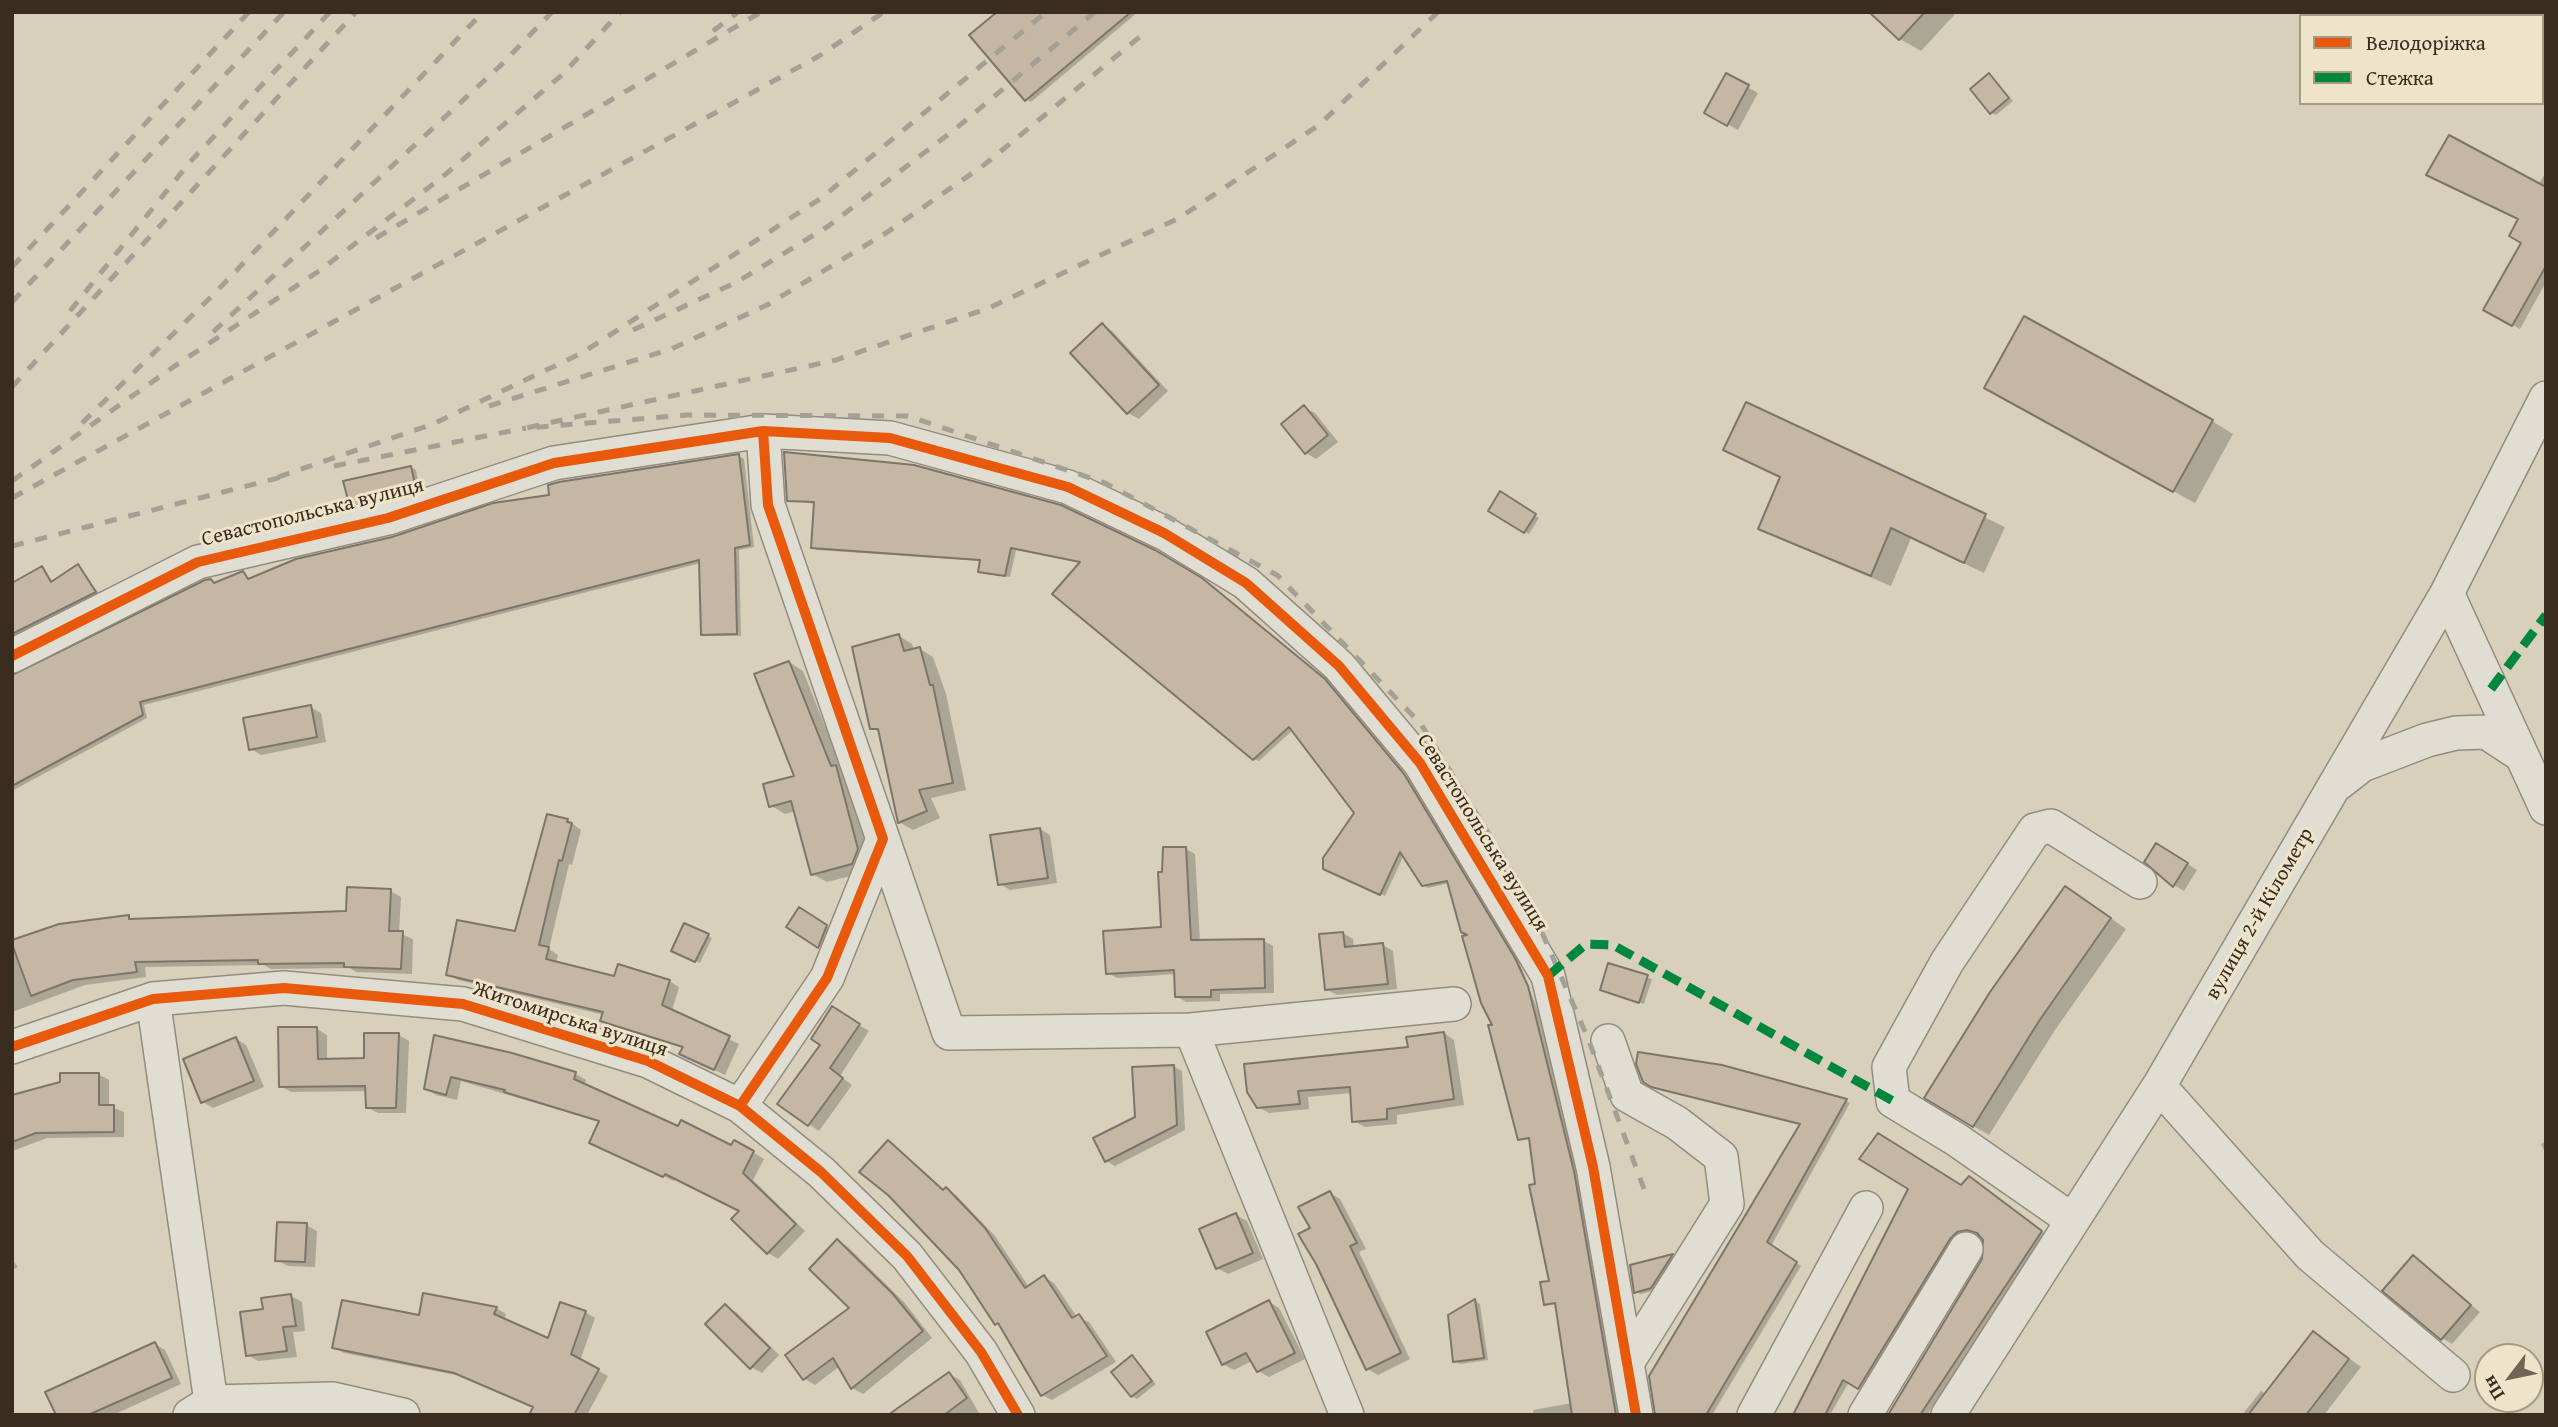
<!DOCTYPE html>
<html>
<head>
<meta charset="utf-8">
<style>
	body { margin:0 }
	#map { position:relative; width:2558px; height:1427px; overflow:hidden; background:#d8d0bb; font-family:"Gentium Book Plus",serif }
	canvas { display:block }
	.frame { position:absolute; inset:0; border:14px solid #3a2c1e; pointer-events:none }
	.legend { position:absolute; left:2299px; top:14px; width:245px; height:91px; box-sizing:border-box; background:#eee4ca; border:2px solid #a69a85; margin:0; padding:9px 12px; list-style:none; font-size:21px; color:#3a2c1e }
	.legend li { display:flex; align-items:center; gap:14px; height:35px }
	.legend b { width:35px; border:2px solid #a69a85 }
	.north { position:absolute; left:2474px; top:1343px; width:70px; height:70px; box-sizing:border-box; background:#eee4ca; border:2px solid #a69a85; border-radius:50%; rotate:238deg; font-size:19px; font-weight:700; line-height:28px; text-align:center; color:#3a2c1e }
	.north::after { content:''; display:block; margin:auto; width:24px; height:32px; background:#716555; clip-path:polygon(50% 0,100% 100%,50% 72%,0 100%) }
</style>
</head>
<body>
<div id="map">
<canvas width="2558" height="1427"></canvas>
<div class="frame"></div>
<ul class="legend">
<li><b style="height:9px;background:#e8590c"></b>Велодоріжка</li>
<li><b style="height:9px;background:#00873e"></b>Стежка</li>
</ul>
<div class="north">Пн</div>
</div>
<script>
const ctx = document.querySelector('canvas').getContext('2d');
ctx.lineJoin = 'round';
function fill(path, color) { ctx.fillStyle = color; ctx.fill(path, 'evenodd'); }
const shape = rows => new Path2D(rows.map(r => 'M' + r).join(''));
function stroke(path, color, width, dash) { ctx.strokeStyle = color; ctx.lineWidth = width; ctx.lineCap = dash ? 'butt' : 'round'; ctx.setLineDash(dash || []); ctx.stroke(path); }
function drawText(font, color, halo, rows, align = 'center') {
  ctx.font = font + ' "Gentium Book Plus",serif'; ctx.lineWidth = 6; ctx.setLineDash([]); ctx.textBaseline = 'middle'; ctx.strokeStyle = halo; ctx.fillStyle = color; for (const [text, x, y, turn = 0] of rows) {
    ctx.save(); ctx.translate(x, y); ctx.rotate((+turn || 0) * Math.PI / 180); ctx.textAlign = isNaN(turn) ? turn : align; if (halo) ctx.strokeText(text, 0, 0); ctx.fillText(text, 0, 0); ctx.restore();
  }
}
fill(shape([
	[999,12,1138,12,1031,102,1026,99],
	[1871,12,1957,12,1921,51,1900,39],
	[1989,75,2013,101,1996,115,1991,113],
	[1727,76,1758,93,1738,130,1707,113],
	[2546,172,2546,282,2520,329,2485,309,2523,242,2538,185],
	[1102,325,1112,331,1168,391,1139,419,1128,413,1072,353],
	[2008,400,2212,421,2233,434,2195,503],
	[1747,404,2005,527,1984,573,1911,538,1891,586,1780,539,1760,528,1781,478,1726,450],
	[1304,407,1315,413,1338,442,1316,459,1306,453],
	[786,454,1206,583,1330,684,1409,779,1519,962,1542,1021,1578,1175,1620,1415,1534,1415,1533,1410,1572,1403,1557,1305,1546,1304,1551,1282,1531,1140,1519,1139,1472,936,1449,883,1428,888,1423,885,1404,855,1385,896,1330,871,1357,813,1293,730,1259,761,1254,759,1082,563,1016,550,1010,577,985,574,980,571,981,561,817,550,812,547,815,504,789,500],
	[739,456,744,459,754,547,739,550,741,636,707,636,702,634,701,563,144,705,147,718,12,791,12,675,21,675,211,581,217,584,243,573,251,580,551,496],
	[411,467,416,470,420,491,356,509,351,506],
	[1500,493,1539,518,1529,534,1490,510],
	[78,566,100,595,12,639,12,585,42,568,53,582],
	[899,636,912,644,914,650,920,649,933,657,946,694,966,790,931,798,940,818,913,830,899,822,881,733,872,728],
	[789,662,803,671,843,771,872,858,866,872,827,882,812,874,796,811,785,814,770,805,796,777],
	[310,707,321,713,326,742,261,755,251,749],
	[568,820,581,830,572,865,569,864,549,949,558,955,556,963,615,978,669,981,679,987,672,1011,739,1044,725,1075,691,1059,684,1048,612,1026,602,1021,604,1015,458,980,448,974,517,934],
	[1040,829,1050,835,1057,883,1010,890,1000,884],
	[1186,849,1195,854,1200,942,1264,941,1273,946,1274,993,1220,994,1220,1001,1186,1002,1176,996,1176,974,1117,978,1108,973,1163,929],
	[2167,851,2197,870,2184,891,2174,885],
	[390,891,401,897,399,933,413,939,412,974,356,972,350,968,271,969,264,965,145,967,146,977,85,985,12,1012,12,942,128,917,135,920,347,913],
	[2081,897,2126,929,2055,1030,1989,1135,1973,1126],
	[800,909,831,929,823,949,789,927],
	[1343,933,1353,939,1354,948,1383,945,1393,951,1397,989,1337,995,1326,989],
	[708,936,712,938,700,963,678,953],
	[1609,965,1652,979,1644,1004,1602,990],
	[843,1015,869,1031,840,1076,852,1085,819,1131,780,1104],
	[317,1029,327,1035,327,1060,366,1060,399,1035,409,1041,406,1113,378,1113,367,1107,367,1091,291,1092,280,1086],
	[1444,1033,1454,1040,1464,1105,1397,1115,1397,1124,1365,1127,1354,1121,1352,1093,1308,1097,1309,1109,1269,1113,1258,1107,1249,1091,1410,1048],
	[436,1037,511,1054,576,1074,586,1080,584,1086,679,1128,731,1148,734,1143,754,1153,764,1159,753,1180,805,1231,778,1259,768,1253,741,1211,676,1178,674,1181,591,1143,600,1122,461,1081,457,1100,436,1095,426,1089],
	[236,1039,246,1045,264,1087,213,1108,203,1102],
	[1173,1066,1182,1071,1185,1130,1115,1166,1106,1161],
	[98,1074,109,1080,109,1106,124,1112,124,1137,47,1138,15,1150,12,1149,12,1096],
	[1846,1101,1850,1103,1771,1246,1801,1266,1712,1415,1656,1415,1802,1124],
	[2546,1141,2546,1154,2541,1144],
	[888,1142,945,1191,956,1195,995,1236,1029,1287,1044,1277,1054,1283,1077,1317,1089,1322,1116,1362,1052,1400,1042,1395,1003,1328,997,1324,960,1269],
	[1974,1181,2046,1235,1927,1415,1890,1415,1984,1260,1987,1249,1979,1234,1972,1231,1955,1241,1864,1390,1849,1382,1830,1415,1795,1415,1962,1187],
	[1330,1193,1340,1199,1366,1249,1359,1252,1410,1359,1378,1375,1368,1369,1312,1229],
	[1236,1215,1247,1221,1263,1259,1228,1274,1217,1268],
	[306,1225,317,1231,315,1267,288,1266,277,1260],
	[838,1241,848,1247,904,1302,932,1338,863,1394,852,1388,840,1366,815,1385,805,1379,852,1308],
	[1673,1256,1676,1258,1656,1290,1641,1294,1636,1292,1632,1267],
	[2413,1257,2480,1312,2452,1344,2442,1338],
	[12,1259,18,1267,12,1270],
	[425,1295,496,1308,506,1314,504,1321,549,1340,585,1312,595,1318,580,1361,608,1376,587,1415,544,1415,535,1407,466,1377,344,1353,334,1347,421,1317],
	[291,1296,302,1302,305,1331,293,1332,297,1357,258,1361,248,1355,265,1310],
	[1475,1301,1480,1304,1488,1360,1460,1364,1455,1361],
	[1269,1302,1279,1308,1305,1359,1269,1377,1258,1371,1252,1361,1234,1370,1223,1364],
	[725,1306,736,1312,779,1355,762,1373,751,1367],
	[2314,1333,2361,1367,2324,1415,2242,1415,2261,1391,2266,1394],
	[155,1344,165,1350,181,1384,113,1415,58,1415],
	[1133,1358,1156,1384,1137,1399,1132,1396],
	[949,1374,960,1380,980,1415,902,1415]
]), '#0003');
const building = shape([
	[997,12,1131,12,1025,101,969,35,997,12],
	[1869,12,1925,12,1899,40,1869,12],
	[1726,73,1749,85,1727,126,1704,113,1726,73],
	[1989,73,2009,98,1990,114,1970,89,1989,73],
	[2449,135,2546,187,2546,266,2512,326,2483,310,2521,243,2509,236,2518,219,2426,175,2449,135],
	[2024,316,2213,420,2173,492,1984,388,2024,316],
	[1102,323,1159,385,1127,414,1070,353,1102,323],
	[1746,402,1986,514,1964,563,1891,528,1871,576,1758,529,1780,477,1723,450,1746,402],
	[1304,405,1328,435,1305,454,1281,424,1304,405],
	[784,452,914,465,1061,505,1155,550,1202,578,1325,679,1404,774,1515,958,1528,986,1574,1171,1616,1415,1572,1415,1555,1303,1544,1305,1540,1282,1549,1281,1529,1185,1535,1184,1529,1138,1518,1140,1488,1025,1492,1025,1481,1003,1462,936,1467,935,1461,932,1447,881,1422,886,1400,852,1380,895,1323,869,1323,858,1354,813,1289,727,1253,760,1052,594,1080,562,1011,548,1005,576,978,572,980,560,811,548,814,502,787,501,784,452],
	[739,454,750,545,735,548,737,634,701,635,699,560,140,702,143,715,12,786,12,675,205,580,211,579,214,583,243,571,248,579,296,559,392,537,493,503,549,495,548,485,559,482,739,454],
	[411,466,416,488,350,507,343,481,411,466],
	[1500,491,1536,514,1524,533,1488,511,1500,491],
	[78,564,96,592,12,634,12,583,42,566,51,582,78,564],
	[899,634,904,651,920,647,930,685,933,685,953,783,919,790,927,811,898,823,878,729,870,729,852,647,899,634],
	[789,661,831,766,836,765,858,849,852,864,811,875,791,801,769,807,763,784,794,776,754,674,789,661],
	[311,705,317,737,249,750,243,718,311,705],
	[547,814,568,819,567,822,572,823,562,861,559,860,539,945,549,947,546,959,614,976,618,964,670,980,662,1005,730,1036,714,1070,679,1054,683,1047,600,1021,603,1012,446,975,457,920,515,931,547,814],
	[1040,828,1048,878,998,885,990,835,1040,828],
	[2156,843,2188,863,2173,887,2144,862,2156,843],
	[1163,847,1186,847,1191,940,1264,939,1265,988,1211,990,1211,997,1175,997,1174,970,1106,974,1103,931,1161,927,1158,872,1162,872,1163,847],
	[2065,886,2111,918,2039,1021,1973,1127,1924,1098,1990,992,2065,886],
	[347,887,391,889,389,931,403,931,401,969,344,967,344,963,258,964,258,960,135,962,137,972,73,980,31,996,12,944,12,940,59,924,129,915,129,919,346,911,347,887],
	[799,907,827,925,818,948,786,927,799,907],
	[684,923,709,934,695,962,671,951,684,923],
	[1343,932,1345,947,1383,943,1388,984,1325,990,1319,934,1343,932],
	[1608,963,1648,975,1639,1003,1600,990,1608,963],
	[832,1006,860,1024,830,1068,843,1078,808,1126,777,1104,820,1045,811,1039,832,1006],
	[278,1027,317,1027,318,1059,364,1058,364,1033,399,1033,396,1108,366,1108,365,1086,279,1087,278,1027],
	[1444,1032,1454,1099,1387,1109,1387,1119,1352,1122,1350,1087,1298,1091,1300,1104,1257,1108,1247,1092,1244,1064,1408,1047,1406,1037,1444,1032],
	[434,1035,512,1053,576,1072,574,1079,678,1126,681,1120,731,1145,734,1140,754,1151,743,1173,796,1224,767,1254,731,1219,739,1211,665,1174,663,1177,589,1143,599,1121,504,1092,505,1090,451,1077,446,1095,424,1089,434,1035],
	[236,1037,254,1081,201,1103,183,1059,236,1037],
	[1638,1052,1722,1065,1847,1099,1767,1242,1797,1262,1706,1415,1655,1415,1649,1376,1800,1124,1651,1087,1643,1082,1636,1064,1638,1052],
	[1174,1065,1177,1125,1105,1162,1093,1138,1135,1117,1132,1067,1174,1065],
	[60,1073,99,1073,99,1105,114,1105,114,1132,36,1133,12,1142,12,1095,60,1082,60,1073],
	[1878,1133,1961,1185,1969,1176,2042,1231,1920,1415,1888,1415,1982,1259,1983,1240,1977,1233,1967,1230,1957,1232,1950,1239,1858,1389,1843,1380,1825,1415,1793,1415,1908,1189,1859,1159,1878,1133],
	[888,1140,943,1190,946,1187,985,1228,1025,1288,1044,1275,1072,1318,1079,1314,1107,1356,1041,1396,998,1323,995,1325,959,1270,888,1195,859,1172,888,1140],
	[1330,1191,1357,1243,1350,1246,1401,1353,1366,1370,1316,1264,1298,1234,1310,1228,1298,1207,1330,1191],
	[1236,1213,1253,1253,1216,1269,1199,1229,1236,1213],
	[277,1222,307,1223,305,1262,275,1261,277,1222],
	[837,1239,893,1294,923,1331,851,1389,833,1358,803,1380,785,1355,849,1308,809,1269,837,1239],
	[1673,1254,1651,1288,1634,1293,1630,1265,1673,1254],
	[2413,1255,2471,1305,2441,1340,2382,1291,2413,1255],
	[423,1293,497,1307,494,1314,548,1338,560,1302,586,1311,571,1354,599,1369,574,1415,529,1415,533,1407,454,1373,332,1348,342,1300,419,1315,423,1293],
	[291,1294,296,1326,283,1327,287,1351,246,1356,240,1312,263,1309,261,1298,291,1294],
	[1475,1299,1484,1358,1453,1362,1448,1315,1475,1299],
	[1269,1300,1295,1353,1257,1372,1246,1353,1222,1365,1206,1332,1269,1300],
	[725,1304,770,1348,750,1369,705,1324,725,1304],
	[2313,1331,2349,1359,2306,1415,2248,1415,2313,1331],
	[155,1342,172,1378,88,1415,56,1415,45,1392,155,1342],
	[1132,1355,1152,1381,1131,1397,1111,1372,1132,1355],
	[949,1372,967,1398,944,1415,888,1415,949,1372]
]);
fill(building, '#c6b7a5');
stroke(building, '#7c766a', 2);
const minor = shape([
	[763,431,890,438,1068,487,1164,533,1246,583,1339,666,1420,763,1548,976,1593,1167,1636,1415],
	[2447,593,2546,808],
	[12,656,198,562,388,518,554,463,763,431,768,505,883,839,827,978,740,1106],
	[2339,783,2362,765,2427,740,2456,733,2486,732,2521,755],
	[883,839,949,1033,1191,1030],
	[153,999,211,1402],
	[1608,1041,1627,1095,1677,1123,1721,1157,1727,1204,1627,1363],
	[12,1047,153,999,284,988,463,1004,648,1061,740,1106,821,1172,907,1256,981,1352,1018,1415],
	[2159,1086,2310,1255,2453,1375],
	[2072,1220,1957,1140,1893,1101,1889,1067,1947,962,2035,830,2051,826,2140,882],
	[190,1415,211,1402,333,1399,403,1415],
	[1347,1415,1191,1030,1454,1004],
	[1754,1415,1866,1208],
	[1865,1415,1966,1249],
	[1948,1415,2159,1086,2447,593,2546,398]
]);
stroke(minor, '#938c7e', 36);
stroke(minor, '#e0ddd2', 33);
stroke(shape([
	[1438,12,1319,125,1179,218,989,308,836,360,526,428,687,415,908,416,1105,483,1277,575,1421,724,1524,891,1589,1041,1644,1189],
	[713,31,738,12],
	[376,238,761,12],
	[12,267,249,12],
	[12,302,284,12],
	[70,311,190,162,330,12],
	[633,330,737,282,827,227,954,130,1095,12],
	[213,332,500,66,552,12],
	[12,387,356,12],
	[489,406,671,349,767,305,886,233,984,165,1142,35],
	[82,423,214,294,483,12],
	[334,466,526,428],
	[278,477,433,424,582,353,820,199,1046,12],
	[12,481,179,363,319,271,440,179,563,74,620,12],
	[12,498,819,56,884,12],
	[12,546,286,476]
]), '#a4a096', 5, [12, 12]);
stroke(shape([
	[2491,689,2546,615],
	[1548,976,1586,944,1613,945,1893,1101]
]), '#00873e', 9, [18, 9]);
stroke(shape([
	[763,431,890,438,1068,487,1164,533,1246,583,1339,666,1420,763,1548,976,1593,1167,1636,1415],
	[12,656,198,562,388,518,554,463,763,431,768,505,883,839,827,978,740,1106],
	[12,1047,153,999,284,988,463,1004,648,1061,740,1106,821,1172,907,1256,981,1352,1018,1415]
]), '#e8590c', 10);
drawText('21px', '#3a2c1e', '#eee4ca', [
	["Севастопольська вулиця",313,513,-14],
	["Севастопольська вулиця",1482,833,58],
	["вулиця 2-й Кілометр",2260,914,-60],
	["Житомирська вулиця",570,1020,18]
]);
</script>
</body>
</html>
